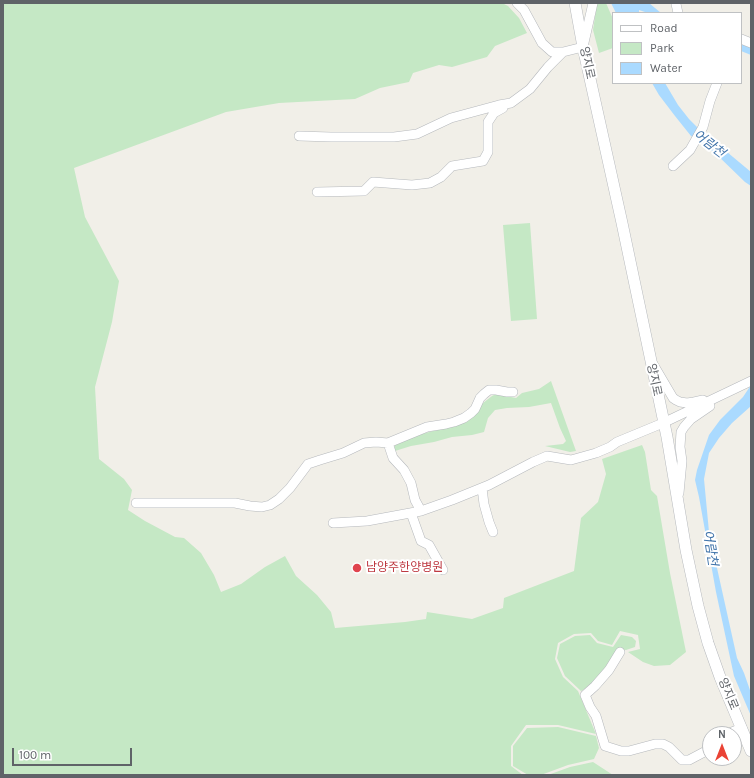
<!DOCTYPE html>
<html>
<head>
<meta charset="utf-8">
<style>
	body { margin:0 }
	#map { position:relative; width:754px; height:778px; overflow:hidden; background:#f1efe8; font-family:Karla,sans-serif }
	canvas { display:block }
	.frame { position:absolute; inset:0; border:4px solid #5f6368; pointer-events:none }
	.legend { position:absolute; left:612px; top:12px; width:130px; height:72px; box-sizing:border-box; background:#fff; border:1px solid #bfc1c3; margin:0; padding:5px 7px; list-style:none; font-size:12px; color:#5f6368 }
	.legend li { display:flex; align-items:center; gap:8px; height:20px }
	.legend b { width:20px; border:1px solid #bfc1c3 }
	.north { position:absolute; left:702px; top:726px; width:40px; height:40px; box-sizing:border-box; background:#fff; border:1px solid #bfc1c3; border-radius:50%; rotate:0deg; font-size:11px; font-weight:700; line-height:16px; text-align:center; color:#5f6368 }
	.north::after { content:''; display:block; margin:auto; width:14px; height:18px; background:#ea4335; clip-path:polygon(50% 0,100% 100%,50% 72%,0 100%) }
	.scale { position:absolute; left:12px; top:748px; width:120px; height:18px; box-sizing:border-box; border:2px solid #5f6368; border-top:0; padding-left:5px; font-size:12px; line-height:14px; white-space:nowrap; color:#5f6368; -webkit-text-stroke:3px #fff; paint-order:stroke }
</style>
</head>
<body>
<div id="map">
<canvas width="754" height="778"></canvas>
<div class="frame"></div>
<ul class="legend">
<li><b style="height:5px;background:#fff"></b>Road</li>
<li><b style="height:11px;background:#c5e8c5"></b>Park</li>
<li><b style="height:11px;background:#aadaff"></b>Water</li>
</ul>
<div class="north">N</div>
<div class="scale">100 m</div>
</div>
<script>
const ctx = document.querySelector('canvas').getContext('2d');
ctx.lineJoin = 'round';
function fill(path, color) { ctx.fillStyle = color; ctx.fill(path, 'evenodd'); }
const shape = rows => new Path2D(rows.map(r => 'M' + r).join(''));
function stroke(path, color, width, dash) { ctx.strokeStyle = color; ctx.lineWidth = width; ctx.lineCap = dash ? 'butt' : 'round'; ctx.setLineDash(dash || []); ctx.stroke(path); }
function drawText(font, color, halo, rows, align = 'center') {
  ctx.font = font + ' Karla,"Noto Sans KR",sans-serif'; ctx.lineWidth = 4; ctx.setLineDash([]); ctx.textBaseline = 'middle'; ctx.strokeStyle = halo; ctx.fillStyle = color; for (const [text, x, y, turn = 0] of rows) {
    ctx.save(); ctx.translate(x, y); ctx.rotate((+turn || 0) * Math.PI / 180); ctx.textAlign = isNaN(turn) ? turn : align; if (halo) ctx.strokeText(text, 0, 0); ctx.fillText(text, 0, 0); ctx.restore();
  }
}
fill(shape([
	[3,3,442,3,446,4,447,3,502,3,508,6,519,18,527,33,495,46,487,57,452,67,439,65,413,73,409,82,380,88,355,99,279,103,226,112,74,168,85,217,119,281,112,322,95,387,99,459,124,479,132,490,128,510,145,521,175,537,184,538,201,553,214,575,221,592,241,584,265,567,285,556,296,576,317,595,331,612,335,628,405,622,426,619,427,612,472,619,503,608,504,598,574,571,581,518,598,502,606,474,602,459,642,445,645,452,651,490,657,496,670,573,686,652,670,665,654,666,643,662,628,652,640,649,638,635,620,631,612,645,598,641,591,633,574,634,558,643,555,659,563,677,578,691,596,734,558,725,526,725,511,746,511,766,523,775,3,775],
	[597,3,606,3,613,19,613,48,599,53,593,30],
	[530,223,537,319,511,321,503,225],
	[551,381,576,451,570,452,545,446,563,444,566,441,560,428,551,403,529,407,507,408,495,410,488,418,484,432,472,435,452,437,434,442,411,446,395,451,394,447,397,443,414,436,433,431,451,427,467,421,478,410,483,403,492,396,496,394,516,398,522,393,539,389],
	[590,635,597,643,613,647,621,635,632,637,636,641,635,647,626,650,618,649,602,672,592,685,581,691,565,676,557,658,560,644,575,636],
	[558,727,596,736,599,748,594,759,568,765,541,775,528,775,513,766,513,746,527,728],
	[593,762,613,775,548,775,570,767]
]), '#c5e8c5');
fill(shape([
	[611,3,649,3,661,13,648,13,639,10,639,13,616,13],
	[741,44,751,48,751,55,741,51],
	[652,83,665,83,678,105,689,119,704,134,727,152,751,172,751,186,745,182,714,152,703,145,691,136,675,116,659,95],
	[751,385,751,406,732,423,719,438,709,453,704,479,709,532,737,658,744,673,751,693,751,716,734,676,716,592,699,497,695,480,697,470,709,435,720,420,743,397]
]), '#aadaff');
const minor = shape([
	[517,3,524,10,542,43,552,52,563,52,583,47,593,3],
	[676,4,678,13],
	[741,39,751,43],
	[299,136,331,137,394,137,417,134,451,118,499,105,511,103,530,89,548,67,563,52],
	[673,166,690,150,703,127,710,101,717,83],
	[317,192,364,191,373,182,412,185,430,183,441,177,452,166,483,161,488,152,488,122,494,113,503,108],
	[653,364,673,398,676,400,680,402,687,403,694,402,703,400],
	[388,443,393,458,404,470,411,483,415,500,421,511],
	[482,488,484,504,489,522,493,532],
	[679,493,682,461,680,447,681,432,684,427,691,419,710,406],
	[136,503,235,503,250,506,262,507,270,505,279,499,290,488,308,464,320,460,343,453,364,443,376,442,388,443,427,427,446,424,454,422,464,418,471,413,475,409,480,398,484,394,489,390,496,390,507,392,513,392],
	[411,513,421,541,429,545,443,570],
	[333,523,367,521,421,511,452,500,489,485,533,462,547,456,571,460,596,453,610,447,617,442,663,423,751,381],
	[620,652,609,670,595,686,585,695,590,707,596,716,605,746,621,751,629,751,655,744,663,744,669,747,682,760,689,760,706,751,710,747],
	[727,734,742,728]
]);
const tertiary = shape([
	[575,3,583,47,622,223,667,437,686,550,698,606,708,643,720,677,751,751]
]);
stroke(minor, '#b5b8bc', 10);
stroke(tertiary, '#b5b8bc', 12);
stroke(minor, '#fff', 9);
stroke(tertiary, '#fff', 11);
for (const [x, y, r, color] of [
	[357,568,5,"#e0444e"]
]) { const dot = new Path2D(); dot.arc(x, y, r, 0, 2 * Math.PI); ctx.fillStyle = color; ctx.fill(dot); stroke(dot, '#fff', 1.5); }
drawText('12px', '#5f6368', '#fff', [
	["양지로",587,63,78],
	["양지로",654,380,78],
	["양지로",728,694,67]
]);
drawText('12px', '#be3a42', '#fff', [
	["남양주한양병원",366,568]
], 'left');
drawText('italic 13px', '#4174aa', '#fff', [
	["어람천",709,144,38],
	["어람천",710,548,81]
]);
</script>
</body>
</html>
